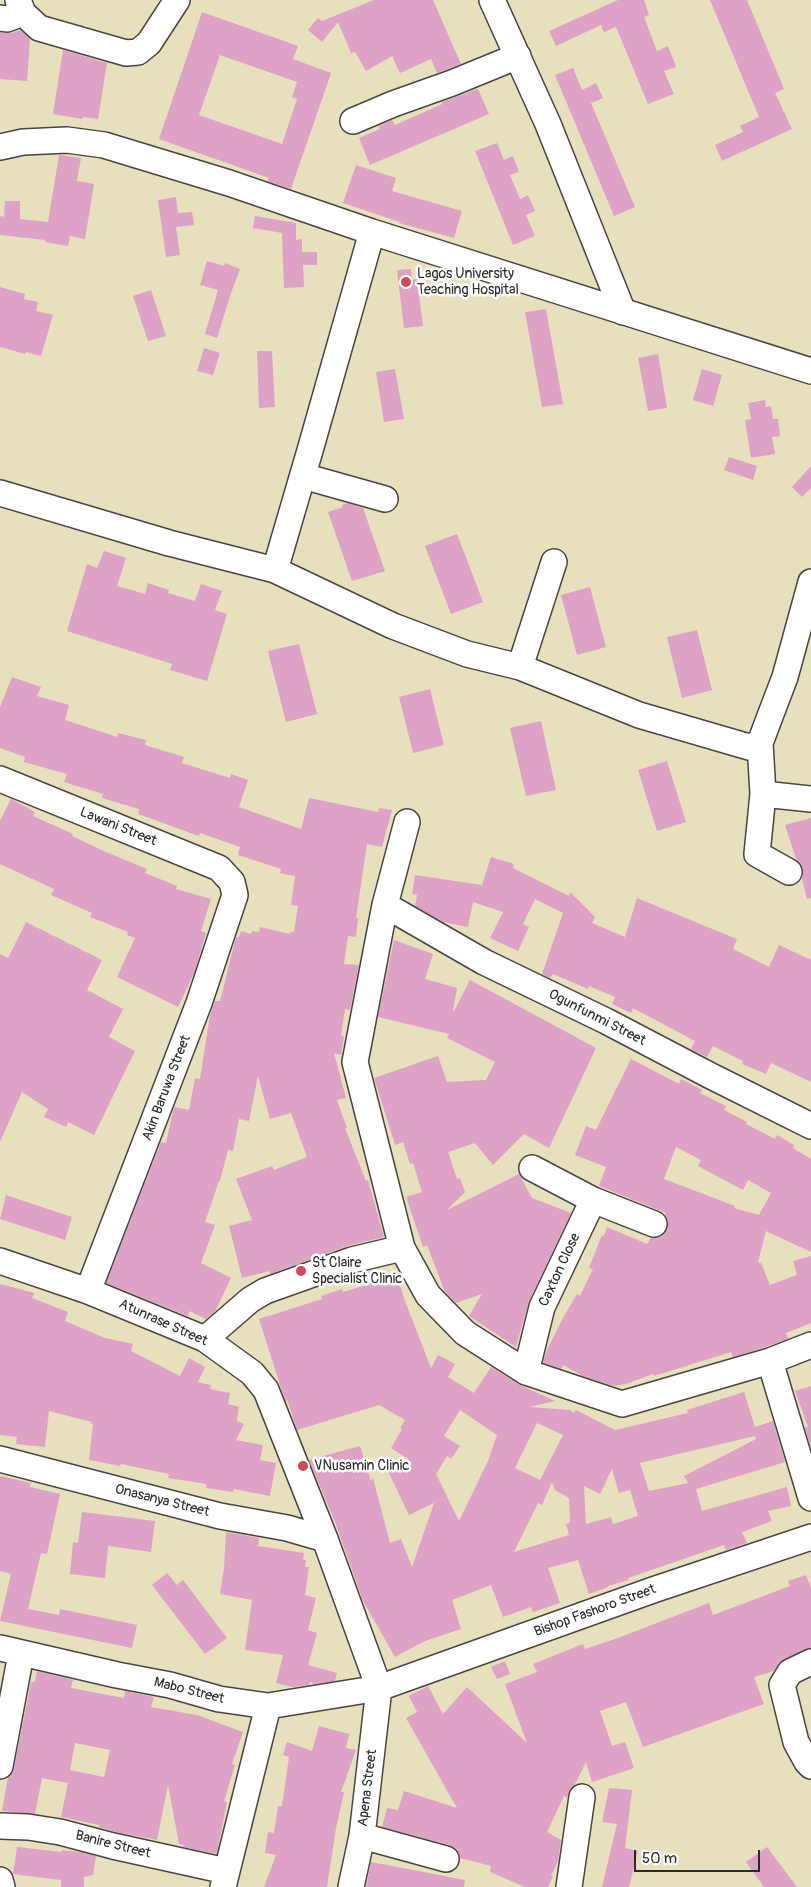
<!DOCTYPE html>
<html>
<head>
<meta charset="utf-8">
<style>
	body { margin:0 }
	#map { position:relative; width:811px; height:1887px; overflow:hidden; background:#e6e0bd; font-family:Pangolin,sans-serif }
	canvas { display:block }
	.scale { position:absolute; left:634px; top:1850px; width:126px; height:22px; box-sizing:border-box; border:2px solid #2b2b2b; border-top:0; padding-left:6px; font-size:15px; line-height:18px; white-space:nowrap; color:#2b2b2b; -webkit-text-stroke:4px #fff; paint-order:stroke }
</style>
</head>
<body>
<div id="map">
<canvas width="811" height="1887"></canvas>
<div class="scale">50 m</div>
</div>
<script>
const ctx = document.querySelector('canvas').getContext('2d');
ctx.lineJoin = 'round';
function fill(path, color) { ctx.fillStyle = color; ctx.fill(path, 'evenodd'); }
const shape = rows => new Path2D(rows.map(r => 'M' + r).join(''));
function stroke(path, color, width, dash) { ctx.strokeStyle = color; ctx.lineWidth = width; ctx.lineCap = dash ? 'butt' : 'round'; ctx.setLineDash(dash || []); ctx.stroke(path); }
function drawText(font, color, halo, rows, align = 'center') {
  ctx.font = font + ' Pangolin,sans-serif'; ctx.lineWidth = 5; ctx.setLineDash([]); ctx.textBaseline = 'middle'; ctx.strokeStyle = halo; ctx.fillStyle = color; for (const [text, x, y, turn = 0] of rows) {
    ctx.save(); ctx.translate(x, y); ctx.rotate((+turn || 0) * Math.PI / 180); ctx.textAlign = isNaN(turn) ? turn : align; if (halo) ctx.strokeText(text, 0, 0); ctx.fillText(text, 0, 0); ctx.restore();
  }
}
fill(shape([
	[374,0,433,0,461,64,437,73,431,59,400,73,392,56,366,71,355,52,351,53,338,22,322,42,308,30,318,18,322,21],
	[618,0,644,0,649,15,644,17,657,51,668,46,676,67,664,71,674,94,648,104,616,27,604,32,601,25,556,46,549,31],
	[710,0,747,0,784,89,775,93,792,129,722,161,715,145,743,132,740,126,759,117],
	[202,12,298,46,293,59,331,73,291,189,267,181,269,178,159,139],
	[220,55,297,82,292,97,297,99,282,144,199,115],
	[20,30,30,39,27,81,0,79,0,33,12,33],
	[63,50,107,63,98,119,83,117,82,119,53,114],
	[573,68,582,90,596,83,603,98,591,103,635,207,614,216,555,75],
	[478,89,489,114,370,165,359,138,380,129,379,126,392,120,395,125,442,104,442,102],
	[497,143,504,160,513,156,519,172,510,175,520,199,528,195,535,211,526,215,535,236,513,245,475,151],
	[59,155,81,158,77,181,94,184,85,239,70,236,68,246,45,242,45,240,0,235,0,216,4,217,5,201,20,201,20,219,48,222],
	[356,165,396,178,392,191,462,211,454,238,399,223,400,222,343,203],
	[176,197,178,213,192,212,194,225,176,227,180,255,166,257,158,200],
	[255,216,296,223,296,240,302,239,302,252,317,252,317,265,303,265,304,287,284,288,282,233,253,228],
	[207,261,224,266,225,263,240,269,231,293,217,338,205,334,218,290,200,285],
	[411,269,412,280,417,279,423,326,404,328,397,270],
	[0,287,25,294,24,299,38,302,36,311,53,315,41,356,26,352,25,354,0,347],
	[151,290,166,336,148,341,133,296],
	[546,309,563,404,542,407,525,312],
	[204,348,220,353,213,375,197,371],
	[257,351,272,351,275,407,259,408],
	[658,354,667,408,648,411,638,358],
	[395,369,404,419,384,422,376,372],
	[702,369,722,375,713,406,693,400],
	[765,400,766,407,771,406,773,419,778,419,780,436,772,437,775,454,751,458,745,420,751,419,748,403],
	[729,457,757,466,753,480,724,470],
	[811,466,811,488,802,497,792,487],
	[348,503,363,508,385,571,352,581,328,512,343,507,342,505],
	[457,534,483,602,451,614,425,546],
	[104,551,126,558,117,586,145,594,148,583,169,590,168,593,195,601,201,584,222,591,215,610,227,614,207,681,170,670,172,664,67,631,87,564,97,568],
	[590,587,606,647,577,655,561,595],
	[697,630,712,690,682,698,667,637],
	[299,644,317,714,286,722,268,651],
	[12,677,41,687,37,696,69,705,65,720,117,737,118,733,146,740,145,745,184,757,182,763,230,778,231,774,248,780,239,807,301,829,309,798,378,812,379,808,392,810,382,847,367,844,356,918,358,918,356,937,348,936,344,964,359,965,350,1010,345,1009,341,1036,344,1036,341,1055,334,1053,346,1098,337,1100,347,1128,345,1128,366,1181,368,1180,384,1237,347,1246,270,1274,270,1271,242,1278,229,1226,252,1220,236,1179,272,1166,274,1170,307,1157,291,1113,270,1119,258,1076,249,1121,239,1119,233,1151,228,1150,220,1181,219,1181,205,1222,215,1225,201,1263,231,1278,216,1310,206,1319,189,1311,188,1316,106,1283,161,1142,166,1143,174,1107,189,1110,195,1078,200,1079,210,1015,215,1001,220,1001,236,937,239,937,241,931,251,934,252,931,259,932,260,927,290,934,290,932,294,932,298,906,291,905,295,876,280,873,281,869,238,855,240,847,200,833,199,836,138,814,139,809,102,798,103,794,64,782,67,774,24,762,25,757,0,748,0,707],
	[430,689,444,745,413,753,399,697],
	[541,721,556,790,526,796,510,728],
	[667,761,686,822,657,831,638,770],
	[11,799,35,812,33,816,73,834,72,836,106,852,147,869,145,873,177,886,176,889,211,899,201,931,206,933,195,971,178,1007,117,977,135,938,127,935,128,932,90,917,92,913,51,895,54,889,0,864,0,821],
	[811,818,811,898,807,899,802,879,803,872,802,865,796,859,785,825],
	[491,857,514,864,513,868,569,896,570,892,595,917,592,923,625,937,637,898,737,939,733,949,769,967,779,945,811,960,811,1082,771,1063,766,1074,742,1064,743,1061,713,1046,707,1057,691,1049,695,1041,633,1008,631,1013,612,1004,615,997,589,986,588,989,553,974,550,978,542,974,563,913,535,899,523,924,529,927,518,951,490,938,503,912,473,902,468,927,443,922,415,906,417,895,412,894,415,875,482,885],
	[26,922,102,960,87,990,123,1009,109,1037,135,1051,94,1135,68,1122,66,1127,44,1117,48,1109,22,1092,0,1142,0,954,8,958],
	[394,940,433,954,425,979,457,988,453,1011,454,1011,470,980,596,1048,549,1148,524,1134,493,1165,475,1143,448,1152,457,1179,460,1178,465,1192,447,1210,519,1174,532,1198,571,1213,529,1301,516,1347,469,1316,482,1294,456,1303,445,1292,427,1245,423,1247,406,1197,422,1192,413,1163,410,1164,403,1142,395,1145,374,1078,438,1056,447,1082,486,1080,495,1062,447,1038,449,1034,378,1017],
	[631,1059,679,1084,681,1079,702,1090,700,1093,726,1106,724,1110,747,1122,746,1124,775,1139,777,1135,794,1145,793,1148,811,1159,811,1252,766,1231,758,1262,761,1263,770,1285,797,1275,793,1261,811,1256,811,1323,786,1333,788,1339,765,1347,733,1357,731,1352,654,1376,653,1374,626,1384,614,1386,583,1376,563,1365,561,1369,543,1363,546,1352,563,1318,577,1294,580,1296,593,1269,589,1268,602,1235,604,1236,607,1227,647,1244,651,1238,657,1238,663,1236,668,1229,668,1221,665,1215,666,1213,599,1186,606,1167,575,1155,586,1126,596,1130],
	[676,1147,701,1160,698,1166,743,1190,748,1180,771,1193,759,1215,734,1208,735,1206,664,1179],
	[6,1195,72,1217,65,1240,0,1219],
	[397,1276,405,1301,431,1368,438,1355,455,1364,448,1377,474,1393,491,1367,518,1384,555,1401,529,1407,570,1410,574,1413,576,1410,615,1430,688,1413,687,1410,744,1392,755,1427,773,1421,785,1462,696,1489,702,1511,787,1487,791,1506,768,1511,772,1521,742,1532,747,1543,726,1550,724,1545,628,1578,629,1580,608,1586,608,1587,589,1594,578,1560,548,1568,560,1603,533,1612,531,1607,503,1617,491,1585,452,1600,461,1629,425,1641,395,1657,363,1601,335,1522,309,1460,360,1446,371,1481,373,1478,390,1543,401,1539,412,1567,434,1503,409,1515,387,1469,408,1459,391,1448,402,1429,400,1428,405,1420,379,1405,297,1430,287,1399,286,1402,281,1388,259,1319,322,1299,321,1296,342,1289,343,1292],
	[460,1410,497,1435,488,1461,459,1521,436,1474,447,1456,451,1459,460,1446,444,1436],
	[537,1423,563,1435,540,1480,515,1468],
	[755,1436,756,1439,684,1476,688,1483,649,1491,640,1463],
	[612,1469,619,1493,630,1490,638,1516,613,1524,611,1517,586,1524,584,1486,600,1494],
	[552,1482,555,1490,569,1498,570,1523,566,1524,569,1535,514,1552,538,1503,542,1505],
	[0,1284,34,1293,32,1298,68,1312,65,1321,105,1338,133,1344,131,1351,180,1376,189,1358,205,1367,198,1382,211,1385,210,1389,230,1393,228,1404,239,1407,237,1421,244,1424,236,1440,263,1445,260,1460,276,1463,270,1496,234,1489,233,1492,206,1488,206,1484,168,1478,169,1474,121,1464,120,1466,89,1460,93,1424,91,1424,92,1422,49,1411,45,1447,16,1444,17,1437,0,1435],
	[811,1386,811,1448,805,1428,808,1427,795,1391],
	[0,1476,31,1483,30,1487,60,1494,47,1554,41,1553,28,1609,59,1615,60,1609,137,1625,132,1648,0,1621,11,1574,0,1571],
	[82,1512,155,1521,151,1552,108,1546,105,1578,70,1574,73,1542,78,1543],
	[226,1532,259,1538,258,1546,304,1553,303,1559,306,1560,305,1567,309,1567,305,1595,316,1598,308,1630,317,1633,308,1665,337,1673,335,1681,315,1684,310,1682,309,1685,293,1687,276,1683,283,1655,245,1650,252,1600,220,1594,224,1568],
	[167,1573,177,1585,183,1580,227,1638,205,1654,152,1585],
	[806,1575,811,1588,811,1648,784,1659,774,1671,754,1677,764,1704,643,1747,626,1702,600,1711,612,1746,625,1742,634,1768,592,1782,586,1762,574,1786,570,1789,567,1798,564,1796,547,1832,561,1840,558,1861,551,1876,553,1876,548,1887,525,1887,490,1872,491,1866,460,1858,457,1849,450,1845,382,1827,387,1808,398,1810,404,1791,457,1808,406,1718,417,1712,409,1696,428,1686,443,1714,467,1687,527,1743,505,1684,537,1672,533,1664,583,1644,585,1649,615,1639,709,1603,713,1615,790,1586,788,1581],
	[505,1661,510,1674,497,1679,491,1667],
	[37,1671,73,1680,71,1688,124,1698,125,1691,154,1697,151,1707,197,1715,243,1732,232,1764,235,1765,224,1801,227,1802,217,1853,213,1853,183,1847,184,1845,179,1844,168,1785,157,1840,116,1832,99,1827,99,1825,61,1817,68,1783,42,1778,35,1814,2,1811,8,1777,14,1769,31,1682,35,1682],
	[75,1743,110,1750,104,1777,70,1770],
	[319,1726,349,1734,346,1748,356,1750,341,1792,344,1792,336,1828,327,1887,264,1887,276,1855,265,1853,268,1832,274,1833,278,1806,282,1806,289,1757,283,1755,287,1742,312,1751],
	[609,1788,632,1790,625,1848,638,1851,629,1887,602,1887,617,1824,602,1822],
	[17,1847,62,1852,62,1850,80,1852,96,1856,93,1875,84,1877,84,1887,61,1887,61,1880,13,1874],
	[767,1847,797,1887,764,1887,746,1862],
	[371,1862,465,1880,464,1887,366,1887]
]), '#dda2c5');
const minor = shape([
	[18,0,23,13,39,28,126,53,138,52,149,43,177,0],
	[492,0,548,124,623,312],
	[0,18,7,19,23,13],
	[353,121,393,104,452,83,518,56],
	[0,147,23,142,67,140,104,145,229,183,372,232,811,371],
	[303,476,385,499],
	[0,493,169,543,275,570,393,626,467,654,520,667,639,715,749,747,760,743,769,719,785,677,811,582],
	[275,570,311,447,372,232],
	[520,667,554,562],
	[760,743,763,794,757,854,789,872],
	[0,779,219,868,232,882,235,895,199,1003,88,1291],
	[763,794,811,799],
	[407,822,385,905,355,1062,402,1248,428,1295,465,1333,526,1372,622,1404,770,1361,811,1345],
	[385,905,484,962,606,1021,711,1076,811,1126],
	[532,1168,593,1200,654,1224],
	[0,1261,88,1291,205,1339,252,1373,266,1390,325,1539,379,1688,362,1836,351,1887],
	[205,1339,250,1300,265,1291,352,1260,402,1248],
	[770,1361,811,1498],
	[526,1372,542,1307,593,1200],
	[0,1459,220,1516,287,1528,325,1539],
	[0,1648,117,1675,170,1685,219,1699,268,1706,379,1688,653,1590,811,1537],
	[811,1662,790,1672,782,1685,796,1742,807,1762,811,1766],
	[0,1766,21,1654],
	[0,1826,28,1827,60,1832,113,1846,226,1871],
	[362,1836,446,1859],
	[0,1880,2,1887],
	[223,1887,268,1706],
	[569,1887,582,1797]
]);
stroke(minor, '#474641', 28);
stroke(minor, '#fff', 25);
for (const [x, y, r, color] of [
	[406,282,6,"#d1495b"],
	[301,1271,6,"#d1495b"],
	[303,1466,6,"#d1495b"]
]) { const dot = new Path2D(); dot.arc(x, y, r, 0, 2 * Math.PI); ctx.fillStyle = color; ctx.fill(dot); stroke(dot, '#fff', 2); }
drawText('14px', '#2b2b2b', '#fff', [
	["Lagos University",417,274],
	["Teaching Hospital",417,290],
	["St Claire",312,1263],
	["Specialist Clinic",312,1279],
	["VNusamin Clinic",314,1466]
], 'left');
drawText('14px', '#2b2b2b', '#fff', [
	["Lawani Street",118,827,22],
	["Ogunfunmi Street",597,1018,27],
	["Akin Baruwa Street",167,1088,-69],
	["Caxton Close",560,1270,-65],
	["Atunrase Street",163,1323,24],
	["Onasanya Street",162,1501,14],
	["Bishop Fashoro Street",595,1611,-20],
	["Mabo Street",189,1691,14],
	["Apena Street",368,1788,-83],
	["Banire Street",113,1845,14]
]);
</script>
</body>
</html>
